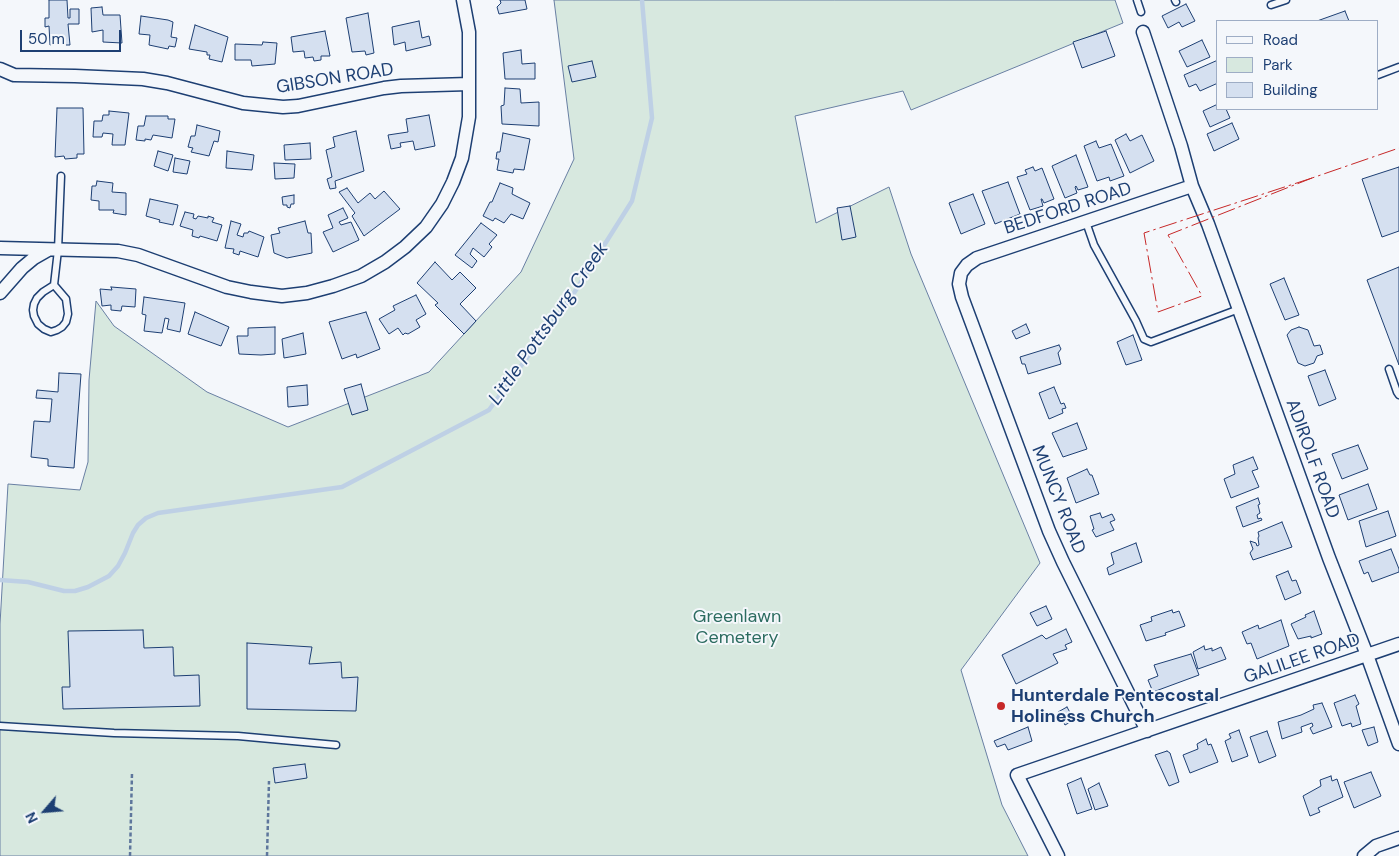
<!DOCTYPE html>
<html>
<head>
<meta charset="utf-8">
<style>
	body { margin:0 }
	#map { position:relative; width:1399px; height:856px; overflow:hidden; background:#f4f7fb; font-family:"DM Sans",sans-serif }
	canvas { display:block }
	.legend { position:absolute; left:1216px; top:20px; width:162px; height:90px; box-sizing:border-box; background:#f4f7fb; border:1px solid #9eadc5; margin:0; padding:6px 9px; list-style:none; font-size:15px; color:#1d3f73 }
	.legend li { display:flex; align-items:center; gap:10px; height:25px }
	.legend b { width:25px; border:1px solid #9eadc5 }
	.north { position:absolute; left:20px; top:786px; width:50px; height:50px; -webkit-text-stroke:4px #f4f7fb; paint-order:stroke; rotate:243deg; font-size:14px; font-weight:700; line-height:20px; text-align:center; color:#1d3f73 }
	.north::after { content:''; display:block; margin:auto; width:18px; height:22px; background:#1d3f73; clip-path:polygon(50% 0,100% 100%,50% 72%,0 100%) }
	.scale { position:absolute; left:20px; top:30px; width:101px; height:22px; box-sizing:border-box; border:2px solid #1d3f73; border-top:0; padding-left:6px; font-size:15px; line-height:18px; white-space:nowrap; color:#1d3f73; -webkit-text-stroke:4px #f4f7fb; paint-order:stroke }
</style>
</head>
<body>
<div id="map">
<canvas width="1399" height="856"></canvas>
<ul class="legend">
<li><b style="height:6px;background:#f4f7fb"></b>Road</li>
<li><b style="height:14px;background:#d7e8df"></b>Park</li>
<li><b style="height:14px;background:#d5e0f0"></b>Building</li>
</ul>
<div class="north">N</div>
<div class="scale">50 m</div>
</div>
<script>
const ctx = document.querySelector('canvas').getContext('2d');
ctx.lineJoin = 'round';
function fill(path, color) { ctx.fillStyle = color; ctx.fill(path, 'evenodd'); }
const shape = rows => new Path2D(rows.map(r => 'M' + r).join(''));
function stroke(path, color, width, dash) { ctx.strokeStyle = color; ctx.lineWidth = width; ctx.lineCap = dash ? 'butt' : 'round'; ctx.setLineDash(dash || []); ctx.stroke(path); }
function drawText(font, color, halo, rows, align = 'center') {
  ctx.font = font + ' "DM Sans",sans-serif'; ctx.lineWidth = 4; ctx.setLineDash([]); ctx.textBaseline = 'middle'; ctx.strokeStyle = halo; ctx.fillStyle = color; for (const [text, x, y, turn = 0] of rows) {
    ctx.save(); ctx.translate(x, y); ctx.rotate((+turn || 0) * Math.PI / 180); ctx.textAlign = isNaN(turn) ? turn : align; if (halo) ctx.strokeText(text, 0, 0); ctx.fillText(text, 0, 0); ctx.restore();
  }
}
const green = shape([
	[554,0,1115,0,1123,23,911,110,903,91,795,116,816,223,889,187,911,254,1040,563,961,670,1002,805,1028,856,0,856,0,624,8,484,80,490,88,462,89,380,96,301,114,326,207,392,288,427,429,372,521,272,574,159,554,0]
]);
fill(green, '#d7e8df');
stroke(green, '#687fa3', 1);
stroke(shape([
	[0,580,28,582,64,591,75,591,88,587,109,576,118,566,125,553,133,533,138,525,146,518,158,513,342,487,489,410,574,293,632,201,652,118,642,0]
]), '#bed0e5', 4.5);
const building = shape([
	[49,0,67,0,68,18,70,18,70,9,79,9,79,24,68,24,70,45,50,45,49,26,45,27,45,18,49,18,49,0],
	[500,0,525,0,527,9,499,14,497,7,501,3,500,0],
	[1186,4,1195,21,1182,27,1179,22,1168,28,1162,16,1186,4],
	[102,7,103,15,120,15,122,43,103,42,103,30,92,32,91,8,102,7],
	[1345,11,1349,21,1317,21,1345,11],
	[368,13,374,53,366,55,365,51,352,52,346,18,368,13],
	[141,16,168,20,173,22,171,37,177,38,175,47,169,46,168,49,149,45,150,35,139,34,141,16],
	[419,21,422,38,429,36,431,45,406,51,405,42,394,45,392,27,419,21],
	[195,25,228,37,222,62,209,59,210,55,207,55,207,52,189,49,195,25],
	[325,31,330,56,321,56,321,60,314,61,313,57,305,58,304,51,293,52,291,37,325,31],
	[1106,31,1115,56,1082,68,1073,42,1106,31],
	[1202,40,1210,57,1187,67,1179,51,1202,40],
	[263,42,277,43,275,64,252,66,251,60,235,60,235,44,262,45,263,42],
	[521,50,522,64,535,63,535,79,505,79,503,53,521,50],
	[1218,60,1218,83,1200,91,1196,84,1189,87,1184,75,1218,60],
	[592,61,596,77,572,82,568,66,592,61],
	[505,88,520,89,521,103,539,102,539,126,502,124,501,106,504,105,505,88],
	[1218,104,1218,109,1226,109,1230,118,1210,127,1203,111,1218,104],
	[57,108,83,108,84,154,77,154,77,158,65,159,64,156,55,157,57,108],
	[109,111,129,113,125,145,112,145,113,134,103,133,102,137,93,137,94,121,102,121,103,115,109,115,109,111],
	[429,115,435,146,415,150,413,141,400,143,401,147,391,149,388,135,408,132,406,119,429,115],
	[146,116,168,116,168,119,175,119,172,138,153,135,151,140,145,139,145,141,136,140,138,126,144,126,146,116],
	[1232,123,1239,139,1214,151,1207,134,1232,123],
	[197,125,220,131,218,142,214,141,209,156,191,152,193,148,188,147,191,136,195,136,197,125],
	[356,131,364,171,335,181,336,188,330,189,327,179,332,177,326,150,335,147,333,137,356,131],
	[503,133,530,139,524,170,514,169,513,173,497,170,499,159,496,159,497,152,500,152,503,133],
	[1126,134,1130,141,1142,135,1154,161,1130,173,1115,140,1126,134],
	[1096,141,1099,148,1111,144,1124,176,1110,181,1109,177,1097,181,1084,146,1096,141],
	[310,143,311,159,285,160,284,145,310,143],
	[158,151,173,155,168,171,154,166,158,151],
	[227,151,254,155,252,170,226,168,227,151],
	[1076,155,1088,187,1078,190,1076,186,1075,187,1077,193,1065,198,1052,166,1076,155],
	[175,158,190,161,187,174,173,172,175,158],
	[274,163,295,164,294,178,275,179,274,163],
	[1033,167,1035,171,1042,168,1054,199,1044,203,1042,199,1041,199,1043,206,1030,210,1017,177,1027,174,1025,170,1033,167],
	[1399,167,1399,231,1382,237,1362,179,1399,167],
	[97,181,113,183,112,192,126,193,126,215,113,213,114,210,99,210,99,201,91,200,92,186,96,186,97,181],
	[1008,182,1020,214,995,224,982,191,1008,182],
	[500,183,513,188,512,194,530,203,523,219,511,214,504,223,495,218,493,221,483,216,490,202,492,202,500,183],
	[347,188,358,203,370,193,375,199,384,191,400,209,364,236,352,216,355,213,339,192,347,188],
	[973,194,985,224,961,234,949,203,973,194],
	[294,195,294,204,291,204,290,208,287,207,287,205,283,205,282,197,294,195],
	[150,199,178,205,173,225,159,222,160,220,146,216,150,199],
	[850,206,856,237,842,240,837,208,850,206],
	[343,208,348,218,339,222,341,225,351,222,359,240,333,252,323,232,333,228,328,215,343,208],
	[185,212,194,214,193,218,196,219,198,216,208,218,208,216,214,218,212,222,222,225,217,241,200,236,199,238,192,236,193,230,180,226,185,212],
	[231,221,241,224,237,235,243,237,244,233,248,233,249,231,264,237,258,257,240,251,239,255,233,253,234,249,225,248,231,221],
	[305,221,308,233,311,233,312,253,287,258,274,253,271,235,280,233,278,228,305,221],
	[481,223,497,235,489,244,492,247,484,257,473,248,470,254,477,261,472,268,455,255,481,223],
	[435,262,452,280,460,272,476,288,460,304,476,321,464,334,435,305,438,303,417,283,435,262],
	[1399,267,1399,365,1367,280,1399,267],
	[1284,278,1299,315,1285,320,1270,284,1284,278],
	[111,287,136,289,135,307,122,306,121,311,111,310,111,305,102,306,100,289,112,290,111,287],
	[416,295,426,314,416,320,420,327,408,334,405,333,403,335,398,328,389,334,379,319,395,310,393,306,416,295],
	[144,297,185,303,180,332,167,329,169,319,165,318,162,333,144,331,146,315,142,314,144,297],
	[195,312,229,327,221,346,188,334,195,312],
	[366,312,380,349,357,358,356,354,342,359,329,322,366,312],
	[1026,324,1030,333,1016,339,1012,331,1026,324],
	[275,327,275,354,261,355,239,354,237,336,248,336,248,328,275,327],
	[1299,327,1308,330,1314,346,1320,345,1323,354,1317,356,1314,363,1305,366,1298,363,1287,335,1291,330,1299,327],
	[303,333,306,354,284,358,282,339,303,333],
	[1133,335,1142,360,1126,365,1117,342,1133,335],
	[1059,345,1061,349,1058,353,1061,364,1028,374,1025,364,1022,364,1020,357,1059,345],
	[1325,370,1336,399,1319,406,1308,376,1325,370],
	[59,373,81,374,74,468,48,466,48,459,31,457,34,421,50,422,52,399,36,398,37,390,58,392,59,373],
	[361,384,368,410,352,415,344,389,361,384],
	[307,385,308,405,288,407,287,387,307,385],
	[1054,387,1061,404,1064,403,1066,408,1062,409,1063,413,1049,419,1039,393,1054,387],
	[1077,423,1087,449,1063,457,1052,433,1077,423],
	[1358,445,1368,469,1342,479,1332,454,1358,445],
	[1253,457,1258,469,1252,471,1259,487,1231,498,1224,479,1235,474,1233,465,1253,457],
	[1087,469,1090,475,1092,475,1099,494,1076,503,1067,478,1087,469],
	[1368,484,1377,509,1348,520,1339,495,1368,484],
	[1258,498,1260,504,1258,505,1260,513,1257,515,1258,519,1261,518,1262,520,1243,527,1236,507,1258,498],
	[1388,511,1396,536,1366,547,1359,521,1388,511],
	[1100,513,1102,518,1112,514,1115,520,1110,522,1114,530,1096,537,1092,530,1094,529,1090,516,1100,513],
	[1282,522,1292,547,1253,560,1250,553,1253,549,1250,541,1256,543,1257,546,1259,545,1258,538,1259,536,1258,532,1282,522],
	[1136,543,1142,562,1109,575,1107,568,1114,564,1111,553,1136,543],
	[1391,549,1399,569,1399,572,1372,582,1368,572,1364,574,1359,561,1391,549],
	[1288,571,1292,581,1296,580,1301,593,1285,600,1276,576,1288,571],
	[1046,606,1052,619,1037,626,1030,613,1046,606],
	[1172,610,1173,613,1179,611,1185,626,1165,633,1166,635,1146,641,1140,625,1152,621,1151,617,1172,610],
	[1314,611,1322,634,1311,638,1311,636,1298,639,1291,624,1306,617,1305,615,1314,611],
	[1281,620,1289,646,1257,659,1251,643,1247,644,1242,632,1258,625,1259,629,1281,620],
	[1066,629,1072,642,1065,645,1067,649,1053,654,1058,663,1016,684,1002,655,1042,635,1046,639,1066,629],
	[143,630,144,648,173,647,174,676,199,675,200,706,63,709,62,687,70,687,68,631,143,630],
	[247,643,312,647,309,664,341,662,342,678,358,677,356,711,247,709,247,643],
	[1204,646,1205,650,1212,648,1212,651,1221,647,1226,659,1198,669,1193,652,1204,646],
	[1191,654,1199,675,1153,692,1148,680,1158,676,1154,665,1191,654],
	[1355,695,1359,704,1356,706,1361,724,1352,727,1351,723,1342,726,1334,703,1355,695],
	[1322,703,1332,727,1313,734,1310,728,1313,726,1312,723,1301,727,1302,732,1282,739,1278,722,1301,715,1314,709,1313,705,1322,703],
	[1067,707,1074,720,1065,725,1058,712,1067,707],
	[1028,727,1032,741,1008,750,1005,744,997,747,994,741,1028,727],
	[1374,727,1378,742,1368,746,1362,730,1374,727],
	[1239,730,1248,756,1232,762,1225,741,1231,738,1229,734,1239,730],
	[1267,731,1276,756,1259,763,1250,737,1267,731],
	[1206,739,1208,745,1211,744,1218,762,1190,773,1183,755,1198,749,1197,744,1206,739],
	[1167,751,1170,753,1179,782,1169,786,1155,755,1167,751],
	[305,764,307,778,275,783,273,768,305,764],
	[1371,772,1381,796,1354,808,1344,782,1371,772],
	[1331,776,1332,781,1337,779,1343,797,1318,808,1320,812,1310,816,1303,796,1321,786,1320,780,1331,776],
	[1081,778,1092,809,1077,814,1067,784,1081,778],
	[1099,783,1108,806,1095,810,1088,789,1099,783]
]);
fill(building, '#d5e0f0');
stroke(building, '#1d3f73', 1);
const lane = shape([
	[1137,0,1141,12],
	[1175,0,1176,2],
	[1271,5,1286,0],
	[1378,75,1399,67],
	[1086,222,1094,245,1136,321,1144,339,1151,342,1239,309],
	[54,285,66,299,68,314,66,322,62,327,57,330,51,332,44,329,38,324,34,316,33,310,34,304,37,298,43,292,54,285,58,250,61,176],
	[1389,369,1397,392,1399,395],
	[0,726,114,733,238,736,336,745]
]);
const street = shape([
	[1143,32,1181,146,1192,186,1208,224,1329,558,1367,655,1399,744],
	[0,69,14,75,75,76,143,79,167,83,243,103,283,107,298,106,384,88,401,86,469,84],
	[0,248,118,251,138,255,227,287,251,292,282,296,307,293,333,286,361,276,385,262,405,247,426,227,442,204,453,182,462,158,469,117,469,32,463,0],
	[0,293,22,268,34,258,48,250],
	[1147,731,1063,562,1049,531,962,297,959,284,961,273,967,265,977,258,1192,186],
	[1058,856,1017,775,1399,644],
	[1364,856,1376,846,1399,838]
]);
stroke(lane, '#1d3f73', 9);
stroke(street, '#1d3f73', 15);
stroke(shape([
	[130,856,132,773],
	[267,856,269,781]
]), '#5e769c', 2.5, [4, 2.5]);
stroke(lane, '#f4f7fb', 6);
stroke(street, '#f4f7fb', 12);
stroke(shape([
	[1312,178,1144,233,1158,312,1202,296,1168,235,1312,178,1399,148]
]), '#c62828', 1, [18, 4, 2.5, 4]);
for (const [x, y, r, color] of [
	[1001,706,5,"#c62828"]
]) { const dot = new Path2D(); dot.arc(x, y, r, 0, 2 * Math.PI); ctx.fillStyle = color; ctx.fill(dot); stroke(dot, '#f4f7fb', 2); }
drawText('18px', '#1d3f73', '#f4f7fb', [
	["GIBSON ROAD",335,79,-9],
	["BEDFORD ROAD",1068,209,-18],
	["ADIROLF ROAD",1312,459,70],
	["MUNCY ROAD",1058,500,68],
	["GALILEE ROAD",1302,659,-19]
]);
drawText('18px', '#2c6c60', '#f4f7fb', [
	["Greenlawn",737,617],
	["Cemetery",737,638]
]);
drawText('bold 18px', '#1d3f73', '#f4f7fb', [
	["Hunterdale Pentecostal",1011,696],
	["Holiness Church",1011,717]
], 'left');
drawText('italic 19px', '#1d3f73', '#f4f7fb', [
	["Little Pottsburg Creek",549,324,-55]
]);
</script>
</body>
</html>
